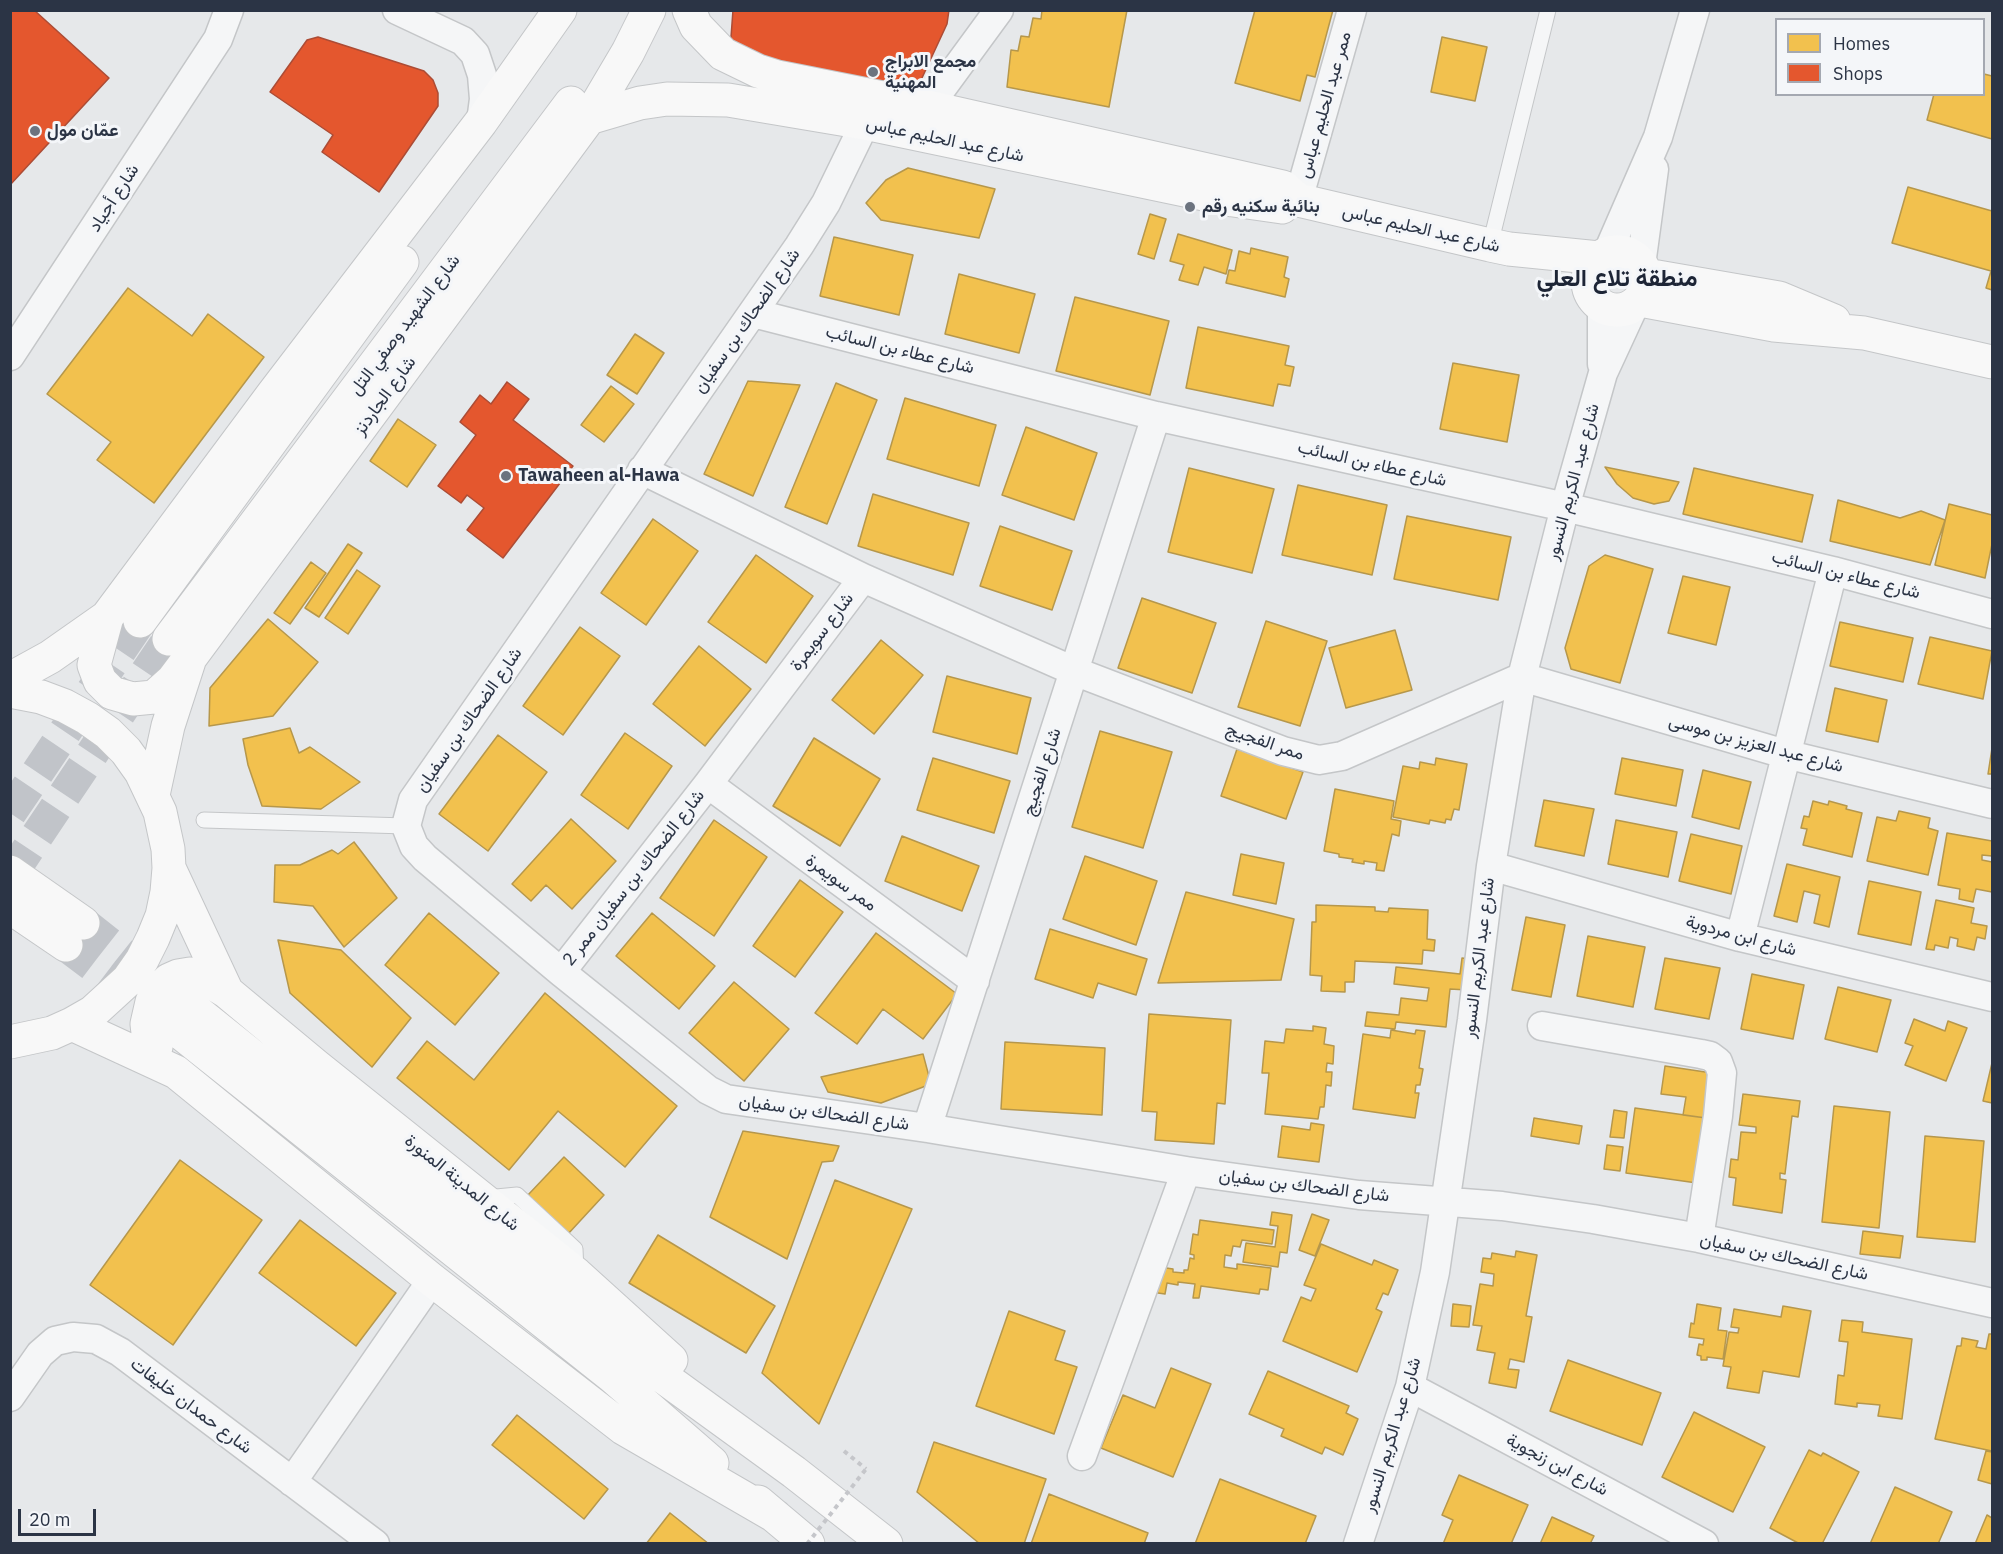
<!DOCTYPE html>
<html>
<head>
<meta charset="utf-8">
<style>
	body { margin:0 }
	#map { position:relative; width:2003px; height:1554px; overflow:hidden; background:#e6e8ea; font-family:"IBM Plex Sans",sans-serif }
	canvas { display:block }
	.frame { position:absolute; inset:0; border:12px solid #2b3445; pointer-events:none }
	.legend { position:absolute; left:1775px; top:18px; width:210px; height:78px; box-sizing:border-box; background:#f4f6f9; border:2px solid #a4a8b1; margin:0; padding:8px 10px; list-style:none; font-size:18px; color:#2b3445 }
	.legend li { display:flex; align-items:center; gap:12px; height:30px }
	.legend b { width:30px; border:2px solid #a4a8b1 }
	.scale { position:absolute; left:18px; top:1509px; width:78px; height:27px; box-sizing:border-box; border:3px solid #2b3445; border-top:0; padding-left:8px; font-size:18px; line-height:21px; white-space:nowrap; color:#2b3445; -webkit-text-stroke:4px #f4f6f9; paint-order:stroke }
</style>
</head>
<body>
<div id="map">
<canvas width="2003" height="1554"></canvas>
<div class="frame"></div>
<ul class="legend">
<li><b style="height:16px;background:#f2c14e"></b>Homes</li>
<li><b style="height:16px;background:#e4572e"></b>Shops</li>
</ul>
<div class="scale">20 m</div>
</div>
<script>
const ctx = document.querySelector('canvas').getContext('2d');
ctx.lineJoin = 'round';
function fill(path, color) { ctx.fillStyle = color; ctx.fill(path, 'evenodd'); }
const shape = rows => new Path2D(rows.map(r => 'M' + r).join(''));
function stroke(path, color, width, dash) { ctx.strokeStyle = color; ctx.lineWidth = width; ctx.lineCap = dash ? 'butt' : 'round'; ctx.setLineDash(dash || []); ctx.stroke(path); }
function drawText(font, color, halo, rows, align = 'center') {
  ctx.font = font + ' "IBM Plex Sans",Vazirmatn,sans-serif'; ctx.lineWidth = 6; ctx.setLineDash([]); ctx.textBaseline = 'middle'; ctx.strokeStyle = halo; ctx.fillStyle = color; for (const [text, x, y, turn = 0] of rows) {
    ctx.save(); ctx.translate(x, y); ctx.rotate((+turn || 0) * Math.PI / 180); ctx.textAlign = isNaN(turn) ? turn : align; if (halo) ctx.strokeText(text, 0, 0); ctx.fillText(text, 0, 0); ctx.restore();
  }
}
const homes = shape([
	[1042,10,1127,10,1109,107,1007,87,1011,50,1018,51,1021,36,1029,37,1033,18,1041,19,1042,10],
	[1255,10,1333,10,1315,77,1307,75,1300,101,1235,83,1255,10],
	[1442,37,1487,47,1475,101,1431,92,1442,37],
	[1984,74,1992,76,1992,139,1927,120,1934,94,1984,94,1984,74],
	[908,168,995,189,979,238,881,220,866,203,886,180,908,168],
	[1908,187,1992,211,1992,290,1986,288,1991,271,1892,243,1908,187],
	[1150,214,1166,219,1154,259,1138,254,1150,214],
	[1178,234,1232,250,1226,274,1204,267,1198,285,1179,280,1184,265,1170,261,1178,234],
	[834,237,913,255,899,315,820,296,834,237],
	[1251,248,1288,257,1284,277,1289,279,1285,297,1226,283,1229,270,1235,271,1239,251,1250,254,1251,248],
	[959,274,1035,294,1019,353,945,334,959,274],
	[128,288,192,336,208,314,264,357,154,503,97,460,111,442,47,394,128,288],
	[1075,297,1169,321,1150,395,1056,371,1075,297],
	[1198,327,1289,346,1285,365,1294,367,1290,386,1278,384,1273,406,1186,388,1198,327],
	[635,334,664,353,637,394,607,375,635,334],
	[1453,363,1519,375,1507,442,1440,429,1453,363],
	[748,381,800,385,753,496,704,474,748,381],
	[836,383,877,400,827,524,785,507,836,383],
	[611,386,634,404,604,442,581,425,611,386],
	[905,398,996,425,979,486,887,459,905,398],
	[398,419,436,445,407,487,370,461,398,419],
	[1026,427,1097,453,1074,520,1002,495,1026,427],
	[1605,467,1679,482,1669,501,1654,504,1633,498,1617,484,1605,467],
	[1189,468,1274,489,1252,573,1168,552,1189,468],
	[1694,468,1813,495,1802,542,1683,514,1694,468],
	[1298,485,1387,505,1372,575,1282,555,1298,485],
	[873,494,969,523,953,575,858,546,873,494],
	[1838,500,1900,518,1921,511,1945,520,1930,565,1830,541,1838,500],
	[1949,504,1992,515,1992,544,1985,578,1935,565,1949,504],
	[1407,516,1511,537,1498,600,1394,579,1407,516],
	[653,519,698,551,646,625,601,593,653,519],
	[1000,526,1072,551,1052,610,980,586,1000,526],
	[348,544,362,553,319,617,305,608,348,544],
	[756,555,813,596,766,663,708,622,756,555],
	[1605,555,1653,569,1620,683,1571,669,1565,648,1589,566,1605,555],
	[311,562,326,573,290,624,274,613,311,562],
	[357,570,380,586,348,634,325,618,357,570],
	[1683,576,1730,587,1716,645,1668,633,1683,576],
	[1142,598,1216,623,1192,693,1118,668,1142,598],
	[268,619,318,662,273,716,209,726,210,688,268,619],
	[1266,621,1327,641,1300,726,1238,707,1266,621],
	[1840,622,1913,638,1903,682,1830,666,1840,622],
	[580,627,620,656,563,735,523,706,580,627],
	[1395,630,1412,690,1346,708,1329,648,1395,630],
	[1930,637,1992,651,1983,699,1918,684,1930,637],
	[881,640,923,675,874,734,832,700,881,640],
	[699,646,751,689,705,746,653,704,699,646],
	[947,676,1031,698,1017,754,933,732,947,676],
	[1835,688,1887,700,1878,742,1826,731,1835,688],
	[290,728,299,753,310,747,360,782,321,809,262,806,248,765,243,739,290,728],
	[1100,731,1172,752,1143,848,1072,827,1100,731],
	[625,733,672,766,628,829,581,795,625,733],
	[498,735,547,772,488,851,439,814,498,735],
	[814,738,880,779,840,846,773,806,814,738],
	[1992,748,1992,774,1988,774,1992,748],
	[1237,749,1303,772,1286,819,1221,796,1237,749],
	[933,758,1010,781,994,833,917,810,933,758],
	[1436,758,1467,764,1459,810,1454,809,1451,820,1446,819,1445,823,1430,820,1429,824,1393,817,1403,766,1419,769,1420,762,1435,765,1436,758],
	[1622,758,1683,770,1676,806,1615,794,1622,758],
	[1703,770,1751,782,1739,829,1692,817,1703,770],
	[1335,789,1394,801,1391,819,1401,821,1399,836,1392,834,1384,871,1376,870,1377,863,1364,861,1364,864,1352,862,1353,859,1339,857,1339,854,1324,851,1335,789],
	[1544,800,1594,809,1584,856,1535,846,1544,800],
	[1813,801,1828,805,1829,801,1847,806,1846,809,1862,813,1852,857,1803,845,1807,829,1801,828,1804,816,1809,817,1813,801],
	[1899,811,1930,818,1928,828,1938,831,1928,875,1867,861,1877,817,1896,821,1899,811],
	[571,819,616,861,572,909,546,885,531,901,512,884,571,819],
	[714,820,767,857,714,936,660,898,714,820],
	[1616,820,1677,832,1668,877,1608,864,1616,820],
	[1947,833,1992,841,1992,856,1982,855,1982,860,1992,862,1992,892,1976,889,1973,902,1959,899,1960,889,1938,885,1947,833],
	[1691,834,1742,846,1731,894,1679,881,1691,834],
	[902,836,979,866,962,911,885,881,902,836],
	[354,842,397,898,344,947,313,906,274,902,275,865,300,865,332,850,338,854,354,842],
	[1241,854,1284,863,1276,904,1233,895,1241,854],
	[1085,856,1157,881,1136,945,1063,919,1085,856],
	[1787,864,1840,877,1829,927,1814,923,1820,895,1804,891,1797,922,1774,916,1787,864],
	[800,880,843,912,795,977,753,946,800,880],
	[1869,881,1921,892,1911,945,1858,934,1869,881],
	[1186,892,1294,919,1281,980,1158,983,1186,892],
	[1936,900,1974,908,1971,923,1987,926,1985,939,1977,937,1974,950,1957,946,1958,939,1950,937,1948,948,1935,945,1934,950,1926,949,1936,900],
	[1316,905,1375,907,1375,911,1388,912,1389,908,1428,910,1427,939,1435,940,1434,951,1423,950,1422,964,1355,961,1354,982,1345,982,1345,992,1321,991,1322,976,1310,975,1312,922,1316,922,1316,905],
	[429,913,499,973,455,1025,385,965,429,913],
	[652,913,715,966,679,1009,616,956,652,913],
	[1526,917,1565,925,1551,997,1512,990,1526,917],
	[1050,929,1147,959,1136,995,1098,983,1093,998,1035,979,1050,929],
	[876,933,957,994,923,1039,883,1009,857,1044,815,1013,876,933],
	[1588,936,1645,947,1633,1007,1577,996,1588,936],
	[278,940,341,950,411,1018,372,1067,290,993,278,940],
	[1462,958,1470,959,1467,990,1450,989,1446,1027,1396,1022,1395,1029,1365,1026,1367,1012,1399,1015,1401,998,1427,1001,1429,988,1394,984,1396,967,1460,974,1462,958],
	[1665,958,1720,968,1709,1019,1655,1009,1665,958],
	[1752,974,1804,985,1793,1039,1741,1029,1752,974],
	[734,982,789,1029,744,1081,689,1033,734,982],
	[1838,987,1891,1000,1877,1052,1825,1039,1838,987],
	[545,993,677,1106,625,1167,558,1111,509,1170,397,1078,427,1041,474,1080,545,993],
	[1149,1014,1231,1020,1225,1104,1217,1103,1214,1144,1155,1140,1157,1112,1142,1111,1149,1014],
	[1914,1019,1945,1031,1948,1021,1967,1028,1946,1081,1905,1065,1913,1046,1905,1043,1914,1019],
	[1313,1026,1326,1028,1324,1044,1334,1046,1333,1064,1327,1063,1326,1072,1332,1072,1331,1086,1326,1085,1324,1107,1320,1107,1318,1119,1265,1114,1269,1073,1262,1073,1265,1041,1284,1043,1286,1029,1313,1031,1313,1026],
	[1391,1030,1415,1034,1416,1030,1425,1031,1419,1068,1423,1069,1420,1085,1416,1085,1415,1093,1419,1093,1415,1118,1353,1109,1363,1034,1390,1038,1391,1030],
	[1005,1042,1105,1048,1102,1115,1001,1109,1005,1042],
	[923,1054,931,1084,881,1103,828,1092,821,1077,923,1054],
	[1992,1063,1992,1103,1983,1101,1992,1063],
	[1665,1066,1712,1073,1706,1118,1683,1115,1686,1097,1661,1094,1665,1066],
	[1743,1094,1800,1101,1798,1117,1792,1116,1785,1174,1780,1173,1780,1179,1786,1180,1782,1213,1733,1205,1736,1178,1729,1177,1731,1159,1738,1160,1741,1132,1756,1133,1756,1127,1739,1125,1743,1094],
	[1834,1106,1890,1112,1879,1228,1822,1222,1834,1106],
	[1635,1108,1713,1119,1704,1184,1626,1173,1635,1108],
	[1614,1110,1627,1112,1624,1138,1610,1137,1614,1110],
	[1534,1118,1582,1126,1579,1144,1531,1136,1534,1118],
	[1311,1123,1324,1125,1319,1162,1278,1157,1282,1126,1310,1130,1311,1123],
	[743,1131,839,1146,833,1161,822,1162,787,1259,710,1217,743,1131],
	[1925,1136,1984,1141,1975,1242,1917,1237,1925,1136],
	[1607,1145,1623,1147,1620,1171,1604,1169,1607,1145],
	[564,1157,604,1195,568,1234,527,1196,564,1157],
	[180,1160,262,1220,173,1345,90,1285,180,1160],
	[835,1180,912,1209,819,1424,762,1373,835,1180],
	[1272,1212,1292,1215,1287,1253,1280,1252,1278,1267,1243,1262,1246,1243,1275,1247,1278,1226,1270,1225,1272,1212],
	[1312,1214,1329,1220,1315,1256,1299,1250,1312,1214],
	[300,1220,396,1293,356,1346,259,1273,300,1220],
	[1200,1220,1274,1230,1272,1244,1242,1240,1240,1247,1233,1246,1231,1256,1225,1255,1224,1267,1237,1269,1237,1264,1271,1268,1268,1290,1260,1289,1259,1294,1201,1286,1199,1298,1193,1298,1195,1284,1178,1282,1178,1285,1167,1283,1165,1294,1151,1292,1160,1267,1173,1269,1173,1272,1184,1273,1184,1270,1188,1270,1190,1258,1194,1259,1194,1255,1190,1254,1193,1234,1198,1235,1200,1220],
	[1863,1231,1903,1236,1900,1258,1860,1254,1863,1231],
	[658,1235,775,1306,746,1353,629,1283,658,1235],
	[1321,1244,1372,1265,1374,1260,1398,1270,1388,1295,1383,1293,1376,1309,1382,1312,1357,1372,1283,1341,1301,1297,1311,1301,1316,1289,1304,1285,1321,1244],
	[1516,1251,1537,1255,1526,1316,1532,1317,1524,1362,1510,1359,1508,1369,1519,1370,1516,1388,1489,1383,1495,1353,1477,1350,1482,1326,1473,1325,1480,1284,1493,1286,1494,1274,1481,1272,1483,1258,1491,1259,1492,1253,1515,1257,1516,1251],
	[1453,1304,1471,1306,1469,1327,1451,1326,1453,1304],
	[1697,1304,1721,1308,1718,1330,1727,1331,1723,1359,1707,1357,1707,1360,1701,1360,1701,1356,1697,1355,1699,1344,1703,1345,1704,1339,1689,1337,1691,1323,1694,1324,1697,1304],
	[1783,1306,1811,1311,1799,1377,1763,1371,1759,1393,1727,1388,1731,1367,1723,1366,1729,1332,1738,1333,1739,1328,1731,1327,1734,1309,1781,1317,1783,1306],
	[1009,1311,1065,1331,1055,1360,1077,1367,1054,1434,976,1406,1009,1311],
	[1842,1320,1863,1322,1862,1332,1912,1339,1902,1419,1878,1416,1880,1405,1857,1403,1857,1407,1835,1404,1838,1375,1844,1376,1848,1342,1839,1341,1842,1320],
	[1989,1334,1992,1334,1992,1451,1935,1439,1957,1346,1961,1346,1962,1338,1978,1341,1976,1347,1986,1349,1989,1334],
	[1568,1360,1661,1393,1642,1445,1550,1411,1568,1360],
	[1171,1368,1211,1384,1173,1477,1101,1448,1123,1395,1155,1408,1171,1368],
	[1268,1371,1349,1406,1346,1413,1358,1419,1343,1455,1325,1447,1322,1454,1281,1436,1284,1429,1249,1414,1268,1371],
	[1694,1412,1765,1447,1733,1512,1662,1477,1694,1412],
	[517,1415,608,1489,584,1519,492,1445,517,1415],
	[934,1442,1046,1479,1024,1544,980,1544,917,1492,934,1442],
	[1809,1450,1821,1456,1823,1453,1859,1472,1822,1544,1800,1544,1770,1528,1809,1450],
	[1986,1451,1992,1452,1992,1484,1978,1480,1986,1451],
	[1459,1475,1528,1505,1511,1544,1443,1544,1453,1520,1442,1515,1459,1475],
	[1220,1479,1316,1516,1305,1544,1195,1544,1220,1479],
	[1895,1487,1952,1512,1938,1544,1870,1544,1895,1487],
	[1049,1494,1148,1533,1144,1544,1031,1544,1049,1494],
	[670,1513,709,1544,646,1544,670,1513],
	[1987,1515,1992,1518,1992,1544,1975,1544,1987,1515],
	[1552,1517,1594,1536,1590,1544,1540,1544,1552,1517]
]);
fill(homes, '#f2c14e');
stroke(homes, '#b6974b', 1.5);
const shops = shape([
	[10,10,34,10,109,78,10,185,10,10],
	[733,10,949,10,947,24,915,93,730,51,733,10],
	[318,37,424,71,433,80,438,93,438,106,379,192,322,152,333,135,270,92,307,40,318,37],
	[507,382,529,399,513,420,573,466,503,558,467,530,484,508,467,495,461,503,438,486,476,435,460,422,480,395,491,404,507,382]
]);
fill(shops, '#e4572e');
stroke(shops, '#ac4c35', 1.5);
stroke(shape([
	[10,813,140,621],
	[10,876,169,639],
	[83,923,159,983],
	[66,945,166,1021]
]), '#c1c4c9', 33, [33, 16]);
const lane = shape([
	[1490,245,1548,10],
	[204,820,406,826],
	[486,1198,517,1195,575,1249,576,1271]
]);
const street = shape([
	[397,10,463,41,475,54,482,75,484,99,481,122],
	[928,107,999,10],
	[865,123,826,203,799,246,413,800,406,826,414,846,425,858,561,972,708,1090,726,1099,927,1128,1186,1171,1359,1195,1502,1206,1593,1219,1699,1238,1992,1303],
	[1298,200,1352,10],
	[1607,254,1658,137,1695,10],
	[1641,265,1654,169],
	[1602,306,1602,364],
	[753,313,1156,416,1565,507,1833,571,1992,614],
	[10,356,218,39,229,10],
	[642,470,863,578],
	[708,784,975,981],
	[1491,866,1740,937,1992,997],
	[1740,937,1833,571],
	[561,972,708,784,863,578,1074,671,1283,751,1319,760,1342,756,1522,677,1785,754,1992,804],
	[1542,1026,1701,1054,1710,1056,1718,1062,1722,1073,1718,1116,1699,1238],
	[927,1128,1156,416],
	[1410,1387,1704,1544],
	[10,1397,40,1354,55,1341,73,1337,96,1339,120,1352,375,1544],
	[1082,1456,1186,1171],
	[292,1482,432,1280],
	[1358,1544,1410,1387,1435,1272,1472,1020,1491,866,1522,677,1565,507,1603,373,1634,306]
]);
const secondary = shape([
	[689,10,696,26,723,54,758,71,777,77,928,107,1283,187,1298,200,1490,245,1509,249,1599,258],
	[589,118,640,103,667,99,728,100,865,123,1233,200,1282,207],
	'1588 281a29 29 0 1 1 58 0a29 29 0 1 1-58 0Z',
	[1646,275,1779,298,1834,321],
	[1640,300,1774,325,1864,333,1992,362],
	[107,617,94,665,100,681,112,693,133,699,154,697,173,680,185,664],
	[140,621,402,262],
	[169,639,571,103],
	[10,679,50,657,107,617,273,394,481,122,560,10],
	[10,691,41,697,65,706,87,718,108,733,126,751,141,772,160,812,168,849,169,868,167,892,162,916,153,938,142,960,128,980,93,1012,72,1024,52,1033,10,1042],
	[153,795,168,726,190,658,589,118,628,52,649,10],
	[169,868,227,992,316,1066,576,1274,671,1360],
	[10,872,83,923],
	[10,907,66,945],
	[185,1002,553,1297,794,1472,886,1544],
	[166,1021,612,1376,712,1463],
	[72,1024,176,1072,432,1280,623,1428,775,1516],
	[156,1047,148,1033,147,1024,152,1002,156,993,169,980,178,976,190,974,209,981,227,992],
	[758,1502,808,1544]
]);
stroke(lane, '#c4c6c8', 17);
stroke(street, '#c4c6c8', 31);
stroke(secondary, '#c4c6c8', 35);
stroke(shape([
	[844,1451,866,1469]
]), '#c5c6ca', 4, [4.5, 4.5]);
stroke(lane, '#f5f6f7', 15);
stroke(street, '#f5f6f7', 28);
stroke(secondary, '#f8f8f8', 33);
stroke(shape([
	[807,1544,866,1469]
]), '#c5c6ca', 4, [4.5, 4.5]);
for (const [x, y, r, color] of [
	[873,72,6,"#6c737f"],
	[35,131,6,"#6c737f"],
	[1190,207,6,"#6c737f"],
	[506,476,6,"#6c737f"]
]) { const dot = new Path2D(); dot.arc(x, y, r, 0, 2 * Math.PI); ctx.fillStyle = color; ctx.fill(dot); stroke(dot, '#f4f6f9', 2); }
drawText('bold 18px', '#2b3445', '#f4f6f9', [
	["مجمع الابراج",885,62],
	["المهنية",885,83],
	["عمّان مول",47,131],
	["بنائية سكنيه رقم",1202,207],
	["Tawaheen al-Hawa",518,476]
], 'left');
drawText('18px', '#2b3445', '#f4f6f9', [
	["ممر عبد الحليم عباس",1325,105,-74],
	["شارع عبد الحليم عباس",945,140,12],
	["شارع أجياد",114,198,-57],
	["شارع عبد الحليم عباس",1421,229,13],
	["شارع الضحاك بن سفيان",747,321,-55],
	["شارع الشهيد وصفي التل",405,325,-53],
	["شارع عطاء بن السائب",900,350,14],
	["شارع الجاردنز",385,396,-54],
	["شارع عطاء بن السائب",1372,464,13],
	["شارع عبد الكريم النسور",1573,482,-75],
	["شارع عطاء بن السائب",1846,575,14],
	["شارع سويمرة",822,632,-53],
	["شارع الضحاك بن سفيان",469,720,-55],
	["ممر الفجيج",1265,742,19],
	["شارع عبد العزيز بن موسى",1756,744,15],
	["شارع الفجيج",1042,772,-72],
	["شارع الضحاك بن سفيان ممر 2",634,878,-52],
	["ممر سويمرة",841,883,36],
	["شارع ابن مردوية",1741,936,15],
	["شارع عبد الكريم النسور",1479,958,-83],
	["شارع الضحاك بن سفيان",824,1113,8],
	["شارع المدينة المنورة",462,1183,39],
	["شارع الضحاك بن سفيان",1304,1186,7],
	["شارع الضحاك بن سفيان",1784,1257,12],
	["شارع حمدان خليفات",191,1406,37],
	["شارع عبد الكريم النسور",1392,1435,-73],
	["شارع ابن زنجوية",1557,1465,28]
]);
drawText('bold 24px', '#1d2536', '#f4f6f9', [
	["منطقة تلاع العلي",1617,279]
]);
</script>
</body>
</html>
